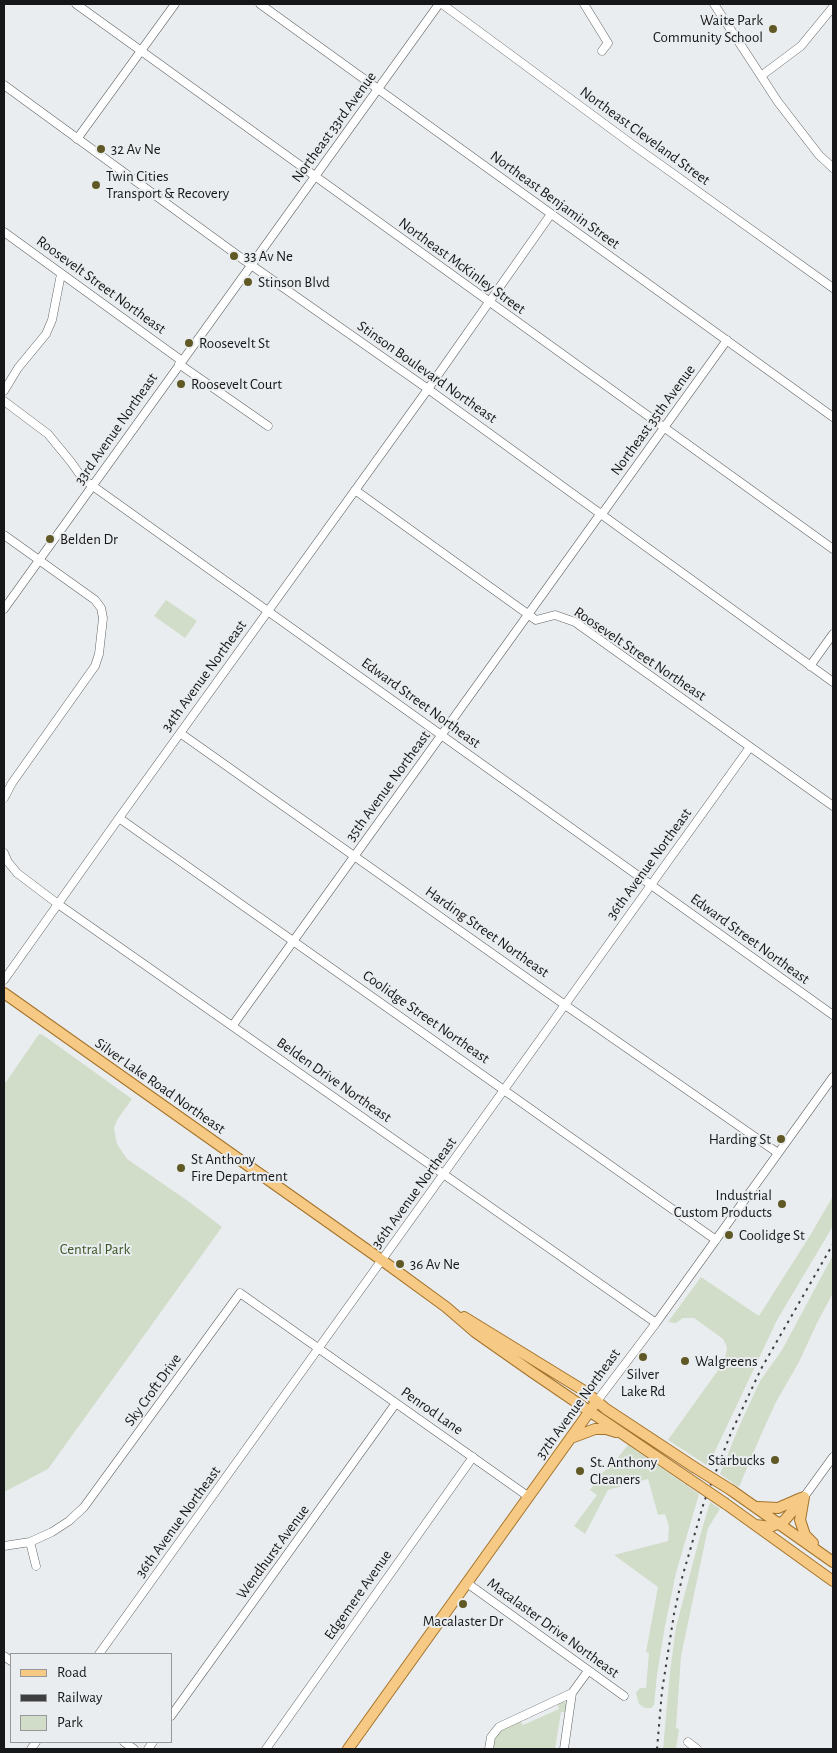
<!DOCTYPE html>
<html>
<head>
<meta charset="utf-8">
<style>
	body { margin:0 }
	#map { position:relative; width:837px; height:1753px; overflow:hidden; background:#eaedef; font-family:"Alegreya Sans",sans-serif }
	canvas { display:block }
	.frame { position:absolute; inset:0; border:5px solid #161718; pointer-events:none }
	.legend { position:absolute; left:10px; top:1653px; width:162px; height:90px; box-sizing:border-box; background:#eaedef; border:1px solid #959799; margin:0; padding:6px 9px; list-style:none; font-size:15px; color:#161718 }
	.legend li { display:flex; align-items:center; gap:10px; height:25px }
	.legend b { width:25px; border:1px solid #959799 }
</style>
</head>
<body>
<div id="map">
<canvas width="837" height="1753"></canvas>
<div class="frame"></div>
<ul class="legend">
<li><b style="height:6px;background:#f6c985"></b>Road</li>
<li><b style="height:6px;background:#3d3e3f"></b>Railway</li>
<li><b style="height:14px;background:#d1ddc9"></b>Park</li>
</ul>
</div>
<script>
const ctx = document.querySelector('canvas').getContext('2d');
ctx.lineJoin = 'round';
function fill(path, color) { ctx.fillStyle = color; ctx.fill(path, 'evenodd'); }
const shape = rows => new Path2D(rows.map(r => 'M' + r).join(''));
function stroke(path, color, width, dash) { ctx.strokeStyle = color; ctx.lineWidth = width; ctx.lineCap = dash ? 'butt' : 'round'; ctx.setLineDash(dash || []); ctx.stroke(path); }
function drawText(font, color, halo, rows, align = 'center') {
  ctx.font = font + ' "Alegreya Sans",sans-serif'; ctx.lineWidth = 4; ctx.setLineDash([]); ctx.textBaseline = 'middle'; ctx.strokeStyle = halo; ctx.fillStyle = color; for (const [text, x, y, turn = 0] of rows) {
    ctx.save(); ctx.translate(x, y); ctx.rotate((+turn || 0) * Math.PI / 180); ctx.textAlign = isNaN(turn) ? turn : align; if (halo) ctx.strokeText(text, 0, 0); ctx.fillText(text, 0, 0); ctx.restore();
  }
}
fill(shape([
	[166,600,197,621,185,638,154,616],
	[39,1034,43,1035,132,1099,117,1120,114,1128,117,1144,127,1159,188,1201,222,1227,48,1469,6,1491,4,1491,4,1080,6,1082],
	[833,1196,833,1226,777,1320,708,1466,668,1440,724,1362,727,1349,726,1345,723,1339,694,1318,683,1318,676,1323,668,1322,701,1277,759,1316,811,1234],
	[833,1255,833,1293,817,1323,799,1362,776,1402,760,1437,739,1487,720,1474,738,1429,760,1381,782,1350],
	[628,1445,699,1494,676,1573,665,1626,657,1675,654,1705,651,1708,645,1708,639,1704,636,1693,640,1688,646,1688,649,1653,646,1652,658,1587,614,1555,668,1541,669,1526,665,1514,658,1515,648,1479,608,1490,585,1534,574,1526,597,1495,590,1490,602,1473,611,1466],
	[710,1502,720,1509,708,1528,681,1656,676,1728,679,1729,676,1749,663,1749,670,1672,676,1627,700,1536],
	[559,1702,565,1702,568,1706,567,1712,561,1712,555,1749,492,1749,494,1740,500,1731,520,1721,523,1725,559,1709,557,1703]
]), '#d1ddc9');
const minor = shape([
	[76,4,833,549],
	[260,4,833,417],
	[442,4,633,145,833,288],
	[584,4,608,43,602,51],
	[714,4,778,102,819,155,833,168],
	[761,76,801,46,833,7],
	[4,85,244,260,428,389,833,682],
	[77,139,175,4],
	[4,232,182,361],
	[179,364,268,426],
	[4,391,18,368,46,334,52,320,61,274],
	[4,401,48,434,71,462,83,479,833,1015],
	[355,490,536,620,555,615,575,622,833,806],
	[602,514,727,340],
	[4,535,95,600,101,608,103,618,99,654,95,666,12,783,4,798],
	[4,609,439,4],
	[810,666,833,634],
	[180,733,565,1005,778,1153],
	[119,818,716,1240],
	[4,853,8,862,17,873,58,904,656,1323],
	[4,980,119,818,428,389,551,214],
	[233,1025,601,513],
	[597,1401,656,1323,833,1077],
	[804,1497,833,1457],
	[30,1542,36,1566],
	[4,1546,30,1542,52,1532,69,1521,84,1507,240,1293,529,1497],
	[467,1583,624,1696],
	[99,1654,750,747],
	[4,1656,11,1661],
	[171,1716,396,1403],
	[124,1742,134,1749],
	[688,1742,697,1749],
	[31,1749,36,1742],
	[148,1749,153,1742],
	[266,1749,473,1457],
	[489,1749,491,1737,499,1727,572,1693],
	[564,1749,572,1693,588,1671]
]);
const major = shape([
	[4,993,383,1261,446,1307,475,1332,532,1372,689,1479],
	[464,1317,586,1392,606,1409,694,1467],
	[571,1438,595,1429,606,1429,616,1432],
	[731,1490,833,1562],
	[804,1497,800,1520,805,1535,813,1543],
	[726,1504,833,1581],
	[758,1507,778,1508,801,1498],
	[756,1525,770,1527,784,1521,801,1501],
	[348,1749,597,1401]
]);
stroke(minor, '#616465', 9);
stroke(major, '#a4732a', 12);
stroke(minor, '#fff', 8);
stroke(major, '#f6c985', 10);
stroke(shape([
	[657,1749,662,1691,674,1614,682,1578,704,1502,731,1433,761,1369,833,1244]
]), '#3d3e3f', 2, [2.5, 5]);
const majorBridge = shape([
	[694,1467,731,1490],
	[689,1479,726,1504]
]);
stroke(majorBridge, '#a4732a', 12, []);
stroke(majorBridge, '#f6c985', 10);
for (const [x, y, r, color] of [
	[773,29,5,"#605925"],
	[101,149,5,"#605925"],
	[96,185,5,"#605925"],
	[234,256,5,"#605925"],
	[248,282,5,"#605925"],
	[189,343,5,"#605925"],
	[181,384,5,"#605925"],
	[50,539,5,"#605925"],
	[781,1139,5,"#605925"],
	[181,1168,5,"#605925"],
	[782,1204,5,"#605925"],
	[729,1235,5,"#605925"],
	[400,1264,5,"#605925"],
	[643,1357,5,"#605925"],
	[685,1361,5,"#605925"],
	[775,1460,5,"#605925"],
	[580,1471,5,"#605925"],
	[463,1604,5,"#605925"]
]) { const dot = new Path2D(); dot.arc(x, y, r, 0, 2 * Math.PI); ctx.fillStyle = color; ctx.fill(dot); stroke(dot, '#eaedef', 2); }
drawText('15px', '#161718', '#eaedef', [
	["Waite Park",763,20,"right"],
	["Community School",763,37,"right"],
	["32 Av Ne",111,149],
	["Twin Cities",106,176],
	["Transport & Recovery",106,193],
	["33 Av Ne",244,256],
	["Stinson Blvd",258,282],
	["Roosevelt St",199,343],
	["Roosevelt Court",191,384],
	["Belden Dr",60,539],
	["Harding St",771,1139,"right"],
	["St Anthony",191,1159],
	["Fire Department",191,1176],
	["Industrial",772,1195,"right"],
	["Custom Products",772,1212,"right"],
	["Coolidge St",739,1235],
	["36 Av Ne",410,1264],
	["Walgreens",695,1361],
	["Silver",643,1374,"center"],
	["Lake Rd",643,1391,"center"],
	["Starbucks",765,1460,"right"],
	["St. Anthony",590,1462],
	["Cleaners",590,1479],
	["Macalaster Dr",463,1621,"center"]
], 'left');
drawText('15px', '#161718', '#eaedef', [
	["Northeast 33rd Avenue",334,127,-54],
	["Northeast Cleveland Street",645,136,36],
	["Northeast Benjamin Street",555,200,36],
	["Northeast McKinley Street",462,266,36],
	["Roosevelt Street Northeast",101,285,36],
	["Stinson Boulevard Northeast",427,372,35],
	["Northeast 35th Avenue",653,420,-54],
	["33rd Avenue Northeast",116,429,-55],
	["Roosevelt Street Northeast",640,654,34],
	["34th Avenue Northeast",204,676,-54],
	["Edward Street Northeast",421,703,36],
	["35th Avenue Northeast",388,786,-54],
	["36th Avenue Northeast",649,864,-54],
	["Harding Street Northeast",487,932,35],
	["Edward Street Northeast",750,939,36],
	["Coolidge Street Northeast",426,1017,35],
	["Belden Drive Northeast",334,1080,35],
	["Silver Lake Road Northeast",160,1086,35],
	["36th Avenue Northeast",414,1193,-54],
	["Sky Croft Drive",153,1390,-54],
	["37th Avenue Northeast",578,1404,-54],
	["Penrod Lane",432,1411,35],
	["36th Avenue Northeast",178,1522,-54],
	["Wendhurst Avenue",273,1552,-54],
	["Edgemere Avenue",358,1595,-55],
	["Macalaster Drive Northeast",553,1628,36]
]);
drawText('15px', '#3c5625', '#eaedef', [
	["Central Park",95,1249]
]);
</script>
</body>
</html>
